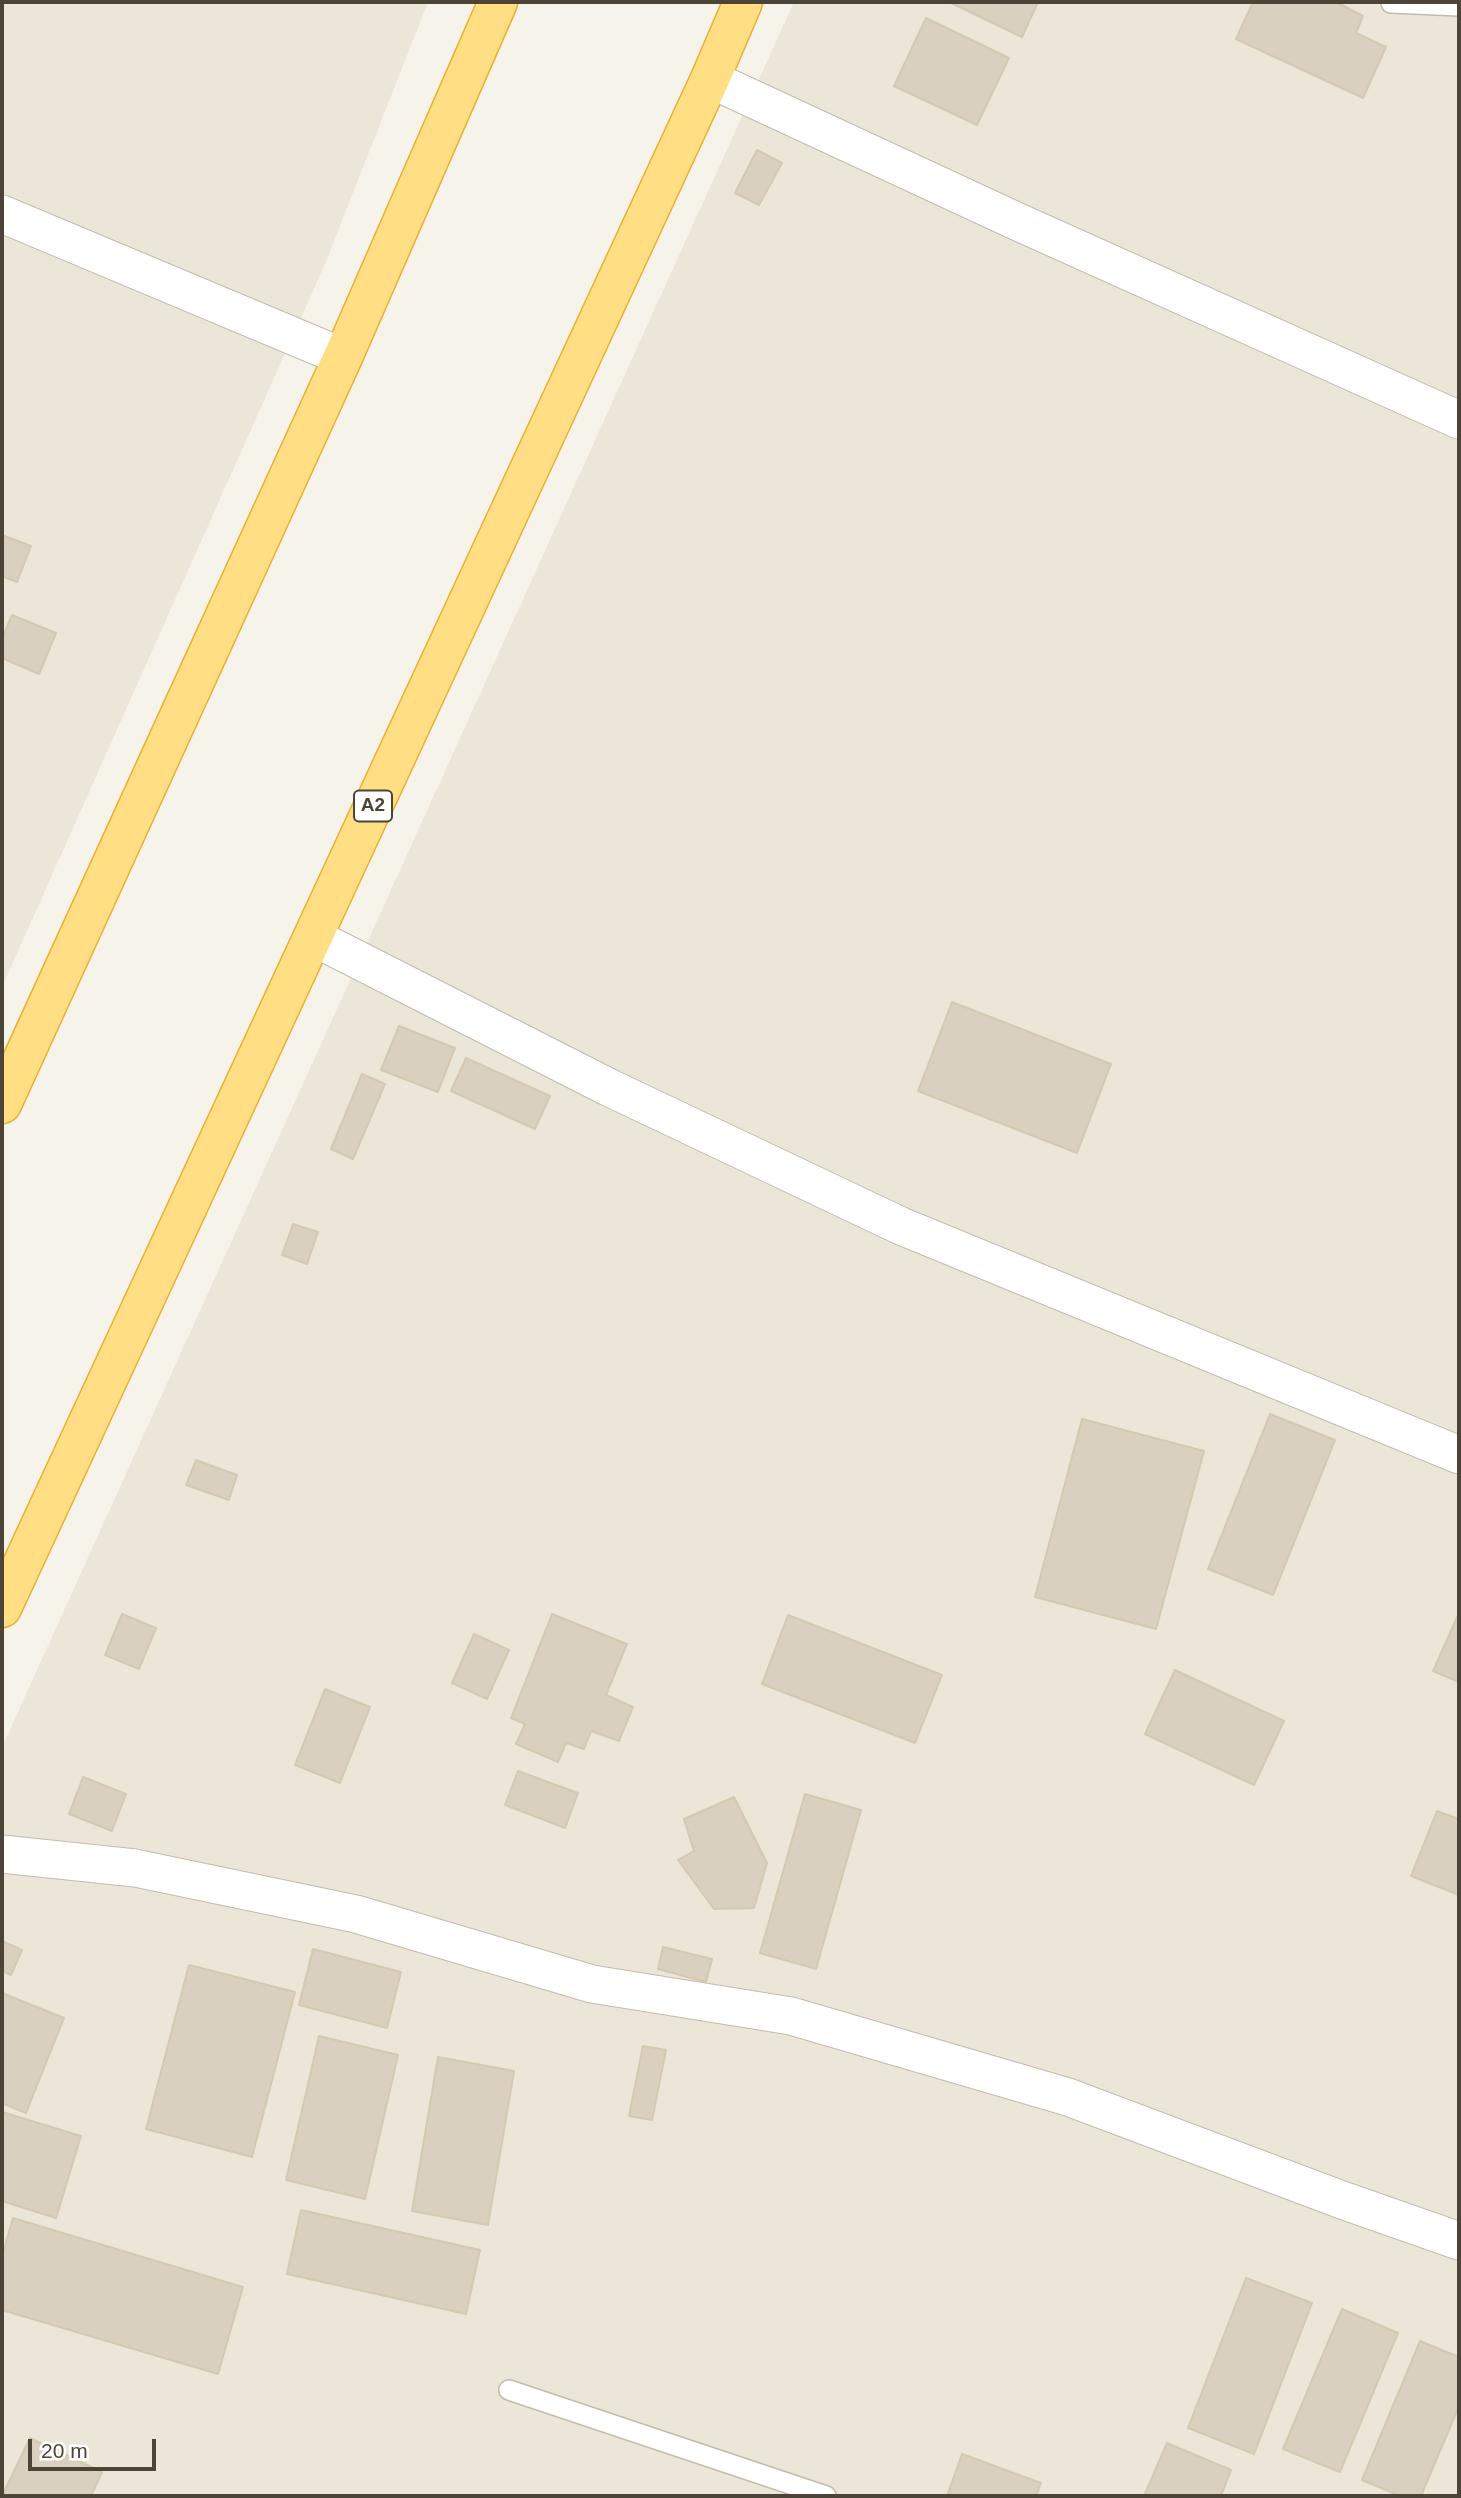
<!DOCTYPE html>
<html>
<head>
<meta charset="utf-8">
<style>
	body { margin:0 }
	#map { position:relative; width:1461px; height:2498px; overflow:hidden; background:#f6f3eb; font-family:Arial,sans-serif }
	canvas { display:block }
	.frame { position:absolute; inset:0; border:4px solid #4c4537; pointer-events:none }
	.scale { position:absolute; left:28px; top:2439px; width:128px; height:32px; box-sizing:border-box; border:4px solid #4c4537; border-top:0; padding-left:9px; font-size:21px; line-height:24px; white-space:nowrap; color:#4c4537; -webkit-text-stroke:5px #fff; paint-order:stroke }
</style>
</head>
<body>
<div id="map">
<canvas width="1461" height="2498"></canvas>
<div class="frame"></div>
<div class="scale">20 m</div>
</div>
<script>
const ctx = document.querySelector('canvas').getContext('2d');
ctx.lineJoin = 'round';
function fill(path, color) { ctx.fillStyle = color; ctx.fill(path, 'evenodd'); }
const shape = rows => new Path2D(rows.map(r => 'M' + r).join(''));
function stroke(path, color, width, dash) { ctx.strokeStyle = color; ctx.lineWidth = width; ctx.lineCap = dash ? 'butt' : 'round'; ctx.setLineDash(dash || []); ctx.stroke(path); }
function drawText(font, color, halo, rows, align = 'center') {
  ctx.font = font + ' Arial,sans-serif'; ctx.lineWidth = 7; ctx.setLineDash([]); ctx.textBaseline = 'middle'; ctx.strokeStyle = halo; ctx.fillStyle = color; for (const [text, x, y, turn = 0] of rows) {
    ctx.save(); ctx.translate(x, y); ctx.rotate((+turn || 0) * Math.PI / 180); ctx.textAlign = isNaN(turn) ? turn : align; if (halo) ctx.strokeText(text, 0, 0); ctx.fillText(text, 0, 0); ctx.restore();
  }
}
fill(shape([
	[2,2,428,2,325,264,2,987],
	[794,2,1459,2,1459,2496,2,2496,2,1747]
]), '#ebe6d8');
const building = shape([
	[949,2,1038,2,1022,37,949,2],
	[1253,2,1336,2,1363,16,1356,33,1386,47,1363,98,1236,39,1253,2],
	[926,18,1009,58,977,125,894,86,926,18],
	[757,150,782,163,759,205,735,193,757,150],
	[2,535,31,546,17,582,2,576,2,535],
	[12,615,56,633,39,674,2,658,2,639,12,615],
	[952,1002,1111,1064,1077,1153,918,1091,952,1002],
	[399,1026,455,1048,438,1092,381,1070,399,1026],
	[466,1058,550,1096,535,1129,451,1091,466,1058],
	[362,1074,385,1084,353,1159,331,1149,362,1074],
	[293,1224,318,1232,307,1264,282,1255,293,1224],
	[1270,1414,1335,1440,1273,1595,1208,1569,1270,1414],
	[1082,1419,1204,1451,1156,1629,1035,1597,1082,1419],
	[196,1460,237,1475,229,1500,186,1485,196,1460],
	[1459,1613,1459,1682,1433,1671,1459,1613],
	[122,1614,156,1628,139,1669,105,1655,122,1614],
	[552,1614,627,1644,606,1695,633,1707,619,1741,591,1731,584,1749,566,1743,558,1762,516,1744,525,1724,511,1718,552,1614],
	[788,1615,942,1675,915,1743,762,1684,788,1615],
	[474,1634,509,1650,487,1699,452,1683,474,1634],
	[1175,1670,1284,1721,1254,1785,1145,1734,1175,1670],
	[325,1689,370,1707,340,1783,295,1765,325,1689],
	[518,1771,578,1793,565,1828,505,1805,518,1771],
	[83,1777,126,1794,112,1831,69,1814,83,1777],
	[805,1794,861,1810,816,1969,760,1953,805,1794],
	[734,1797,767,1863,754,1908,714,1909,678,1860,694,1851,684,1819,734,1797],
	[1437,1811,1459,1819,1459,1895,1411,1876,1437,1811],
	[2,1941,22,1950,11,1975,2,1971,2,1941],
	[663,1947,712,1959,706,1982,658,1969,663,1947],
	[313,1949,401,1972,387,2028,299,2005,313,1949],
	[189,1965,295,1992,252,2157,146,2129,189,1965],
	[2,1993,64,2018,26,2113,2,2103,2,1993],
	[319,2036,398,2055,365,2199,286,2180,319,2036],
	[643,2046,666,2050,652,2120,629,2116,643,2046],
	[438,2057,514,2071,488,2225,412,2211,438,2057],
	[2,2112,81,2136,56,2218,2,2201,2,2112],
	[301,2210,480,2250,466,2314,287,2274,301,2210],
	[13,2218,243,2287,218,2374,2,2310,2,2256,13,2218],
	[1246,2278,1312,2303,1254,2454,1188,2428,1246,2278],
	[1342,2309,1398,2333,1340,2472,1283,2449,1342,2309],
	[1420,2341,1459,2357,1459,2406,1421,2496,1400,2496,1362,2480,1420,2341],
	[30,2438,102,2472,91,2496,2,2496,30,2438],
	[1167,2443,1231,2470,1221,2496,1144,2496,1167,2443],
	[962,2454,1041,2483,1036,2496,947,2496,962,2454]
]);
fill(building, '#d9d0bf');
stroke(building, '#d5c9b1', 2);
const service = shape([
	[1391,3,1459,6],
	[509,2390,826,2496]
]);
const minor = shape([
	[710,79,1016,221,1459,420],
	[2,214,343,357],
	[313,937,608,1087,901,1226,1459,1455],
	[2,1854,135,1868,356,1914,592,1984,791,2016,1068,2097,1342,2200,1459,2241]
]);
const trunk = shape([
	[2,1104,343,357,498,2],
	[2,1608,710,79,743,2]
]);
stroke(service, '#c3bcac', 22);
stroke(minor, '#c3bcac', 39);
stroke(trunk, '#ebaf30', 41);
stroke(service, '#fff', 19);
stroke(minor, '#fff', 37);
stroke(trunk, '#ffde84', 38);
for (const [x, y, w] of [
	[373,806,38]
]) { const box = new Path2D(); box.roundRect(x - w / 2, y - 15.5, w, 31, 5); ctx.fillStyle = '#fff'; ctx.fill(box); stroke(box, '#4c4537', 2); }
drawText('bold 19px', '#4c4537', null, [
	["A2",373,806]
]);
</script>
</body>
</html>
